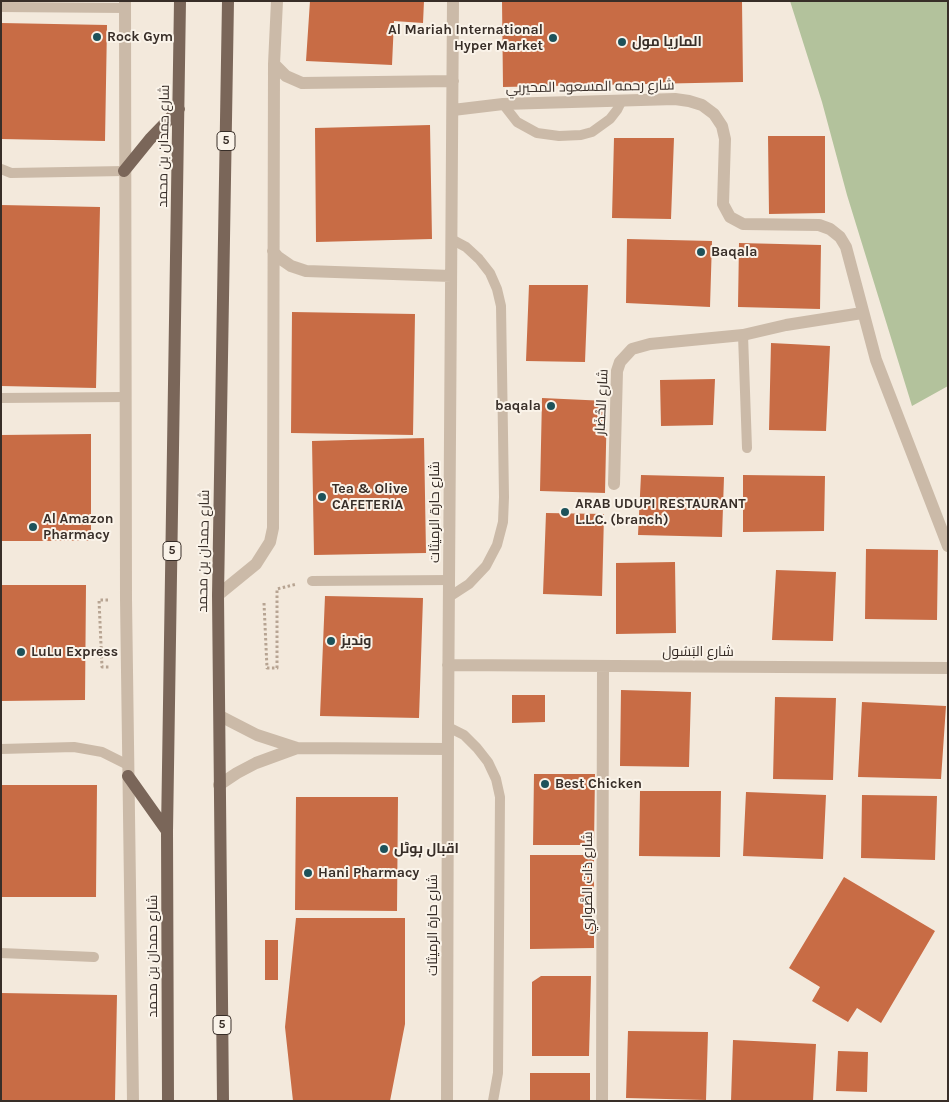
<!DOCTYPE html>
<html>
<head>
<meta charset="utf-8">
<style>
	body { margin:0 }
	#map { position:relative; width:949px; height:1102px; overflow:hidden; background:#f3e9dc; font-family:Karla,sans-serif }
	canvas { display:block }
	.frame { position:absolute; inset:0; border:2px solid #382e28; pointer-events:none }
</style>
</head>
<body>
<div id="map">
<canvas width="949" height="1102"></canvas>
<div class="frame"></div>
</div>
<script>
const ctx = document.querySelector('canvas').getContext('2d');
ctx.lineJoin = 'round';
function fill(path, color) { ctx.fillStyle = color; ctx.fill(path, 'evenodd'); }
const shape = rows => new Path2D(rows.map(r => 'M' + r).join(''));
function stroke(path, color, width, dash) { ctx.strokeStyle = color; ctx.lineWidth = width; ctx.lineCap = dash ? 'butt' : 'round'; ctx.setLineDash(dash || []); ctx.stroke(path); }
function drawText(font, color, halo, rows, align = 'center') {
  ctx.font = font + ' Karla,Cairo,sans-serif'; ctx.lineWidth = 4; ctx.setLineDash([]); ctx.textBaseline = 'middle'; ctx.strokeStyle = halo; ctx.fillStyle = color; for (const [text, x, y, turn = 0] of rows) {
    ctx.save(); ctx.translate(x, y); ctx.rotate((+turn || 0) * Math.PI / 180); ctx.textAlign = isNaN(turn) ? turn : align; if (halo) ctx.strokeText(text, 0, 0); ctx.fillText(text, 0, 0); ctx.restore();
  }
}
fill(shape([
	[790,1,948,1,948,386,912,406,847,195,822,102]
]), '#b3c29c');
fill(shape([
	[310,1,424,1,423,23,394,21,392,65,306,61],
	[502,1,742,1,743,82,503,87],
	[1,23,107,25,105,141,1,139],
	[430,125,432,239,316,242,315,128],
	[768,136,825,136,825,213,769,214],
	[614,138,674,138,671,219,612,218],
	[1,205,100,207,96,388,1,386],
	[627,239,712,241,710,307,626,303],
	[739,243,821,245,820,309,738,307],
	[529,285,588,285,585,362,526,361],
	[292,312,415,314,413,435,291,433],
	[771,343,830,346,826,431,769,430],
	[715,379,713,425,661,426,660,380],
	[542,398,607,401,605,493,540,491],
	[91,434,91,541,1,541,1,435],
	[424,438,426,553,314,555,312,441],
	[641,475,724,477,722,537,638,535],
	[743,475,825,476,824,531,743,532],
	[546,513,604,514,602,596,543,594],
	[866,549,938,550,937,620,865,619],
	[675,562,676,633,616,634,616,563],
	[776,570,836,572,833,641,772,640],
	[1,585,86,585,85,700,1,701],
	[325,596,423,598,419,718,320,716],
	[621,690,691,692,689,767,620,766],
	[512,695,545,695,545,722,512,723],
	[775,697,836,698,833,780,773,779],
	[862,702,946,706,941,779,858,777],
	[534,774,595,774,594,845,533,845],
	[1,785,97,785,96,897,1,897],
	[640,791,721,791,720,857,639,856],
	[746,792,826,795,823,859,743,856],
	[862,795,937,796,935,860,861,858],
	[296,797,398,797,397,911,295,910],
	[530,855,594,855,594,948,530,949],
	[844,877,935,931,881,1023,857,1008,848,1022,812,1001,820,987,789,968],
	[296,918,405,918,405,1024,390,1101,293,1101,285,1027],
	[265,940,278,940,278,980,265,980],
	[541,976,591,976,589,1056,532,1056,532,982],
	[1,993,117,995,115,1101,1,1101],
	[628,1031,708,1032,706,1100,626,1098],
	[733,1040,816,1044,813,1101,731,1101],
	[838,1051,868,1052,867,1092,836,1091],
	[530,1073,590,1073,590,1101,530,1101]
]), '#c86c45');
stroke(shape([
	[108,600,99,600,102,667,110,667],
	[264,603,267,668,277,668,277,589,297,584]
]), '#b7a492', 3, [2.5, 2.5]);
stroke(shape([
	[1,7,125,8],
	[503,104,517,122,537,133,559,136,581,135,592,132,610,119,617,110,622,100],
	[1,169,11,173,124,171],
	[743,335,747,448],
	[1,398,126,397],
	[312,581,450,580],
	[449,597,469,584,486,566,497,545,503,522,504,497,501,306,497,289,490,273,479,259,466,247,451,239],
	[448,727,464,735,477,748,488,762,496,779,500,797,498,1073,493,1101],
	[1,749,74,747,102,752,128,765],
	[1,953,94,957]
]), '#cbbaa8', 10);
stroke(shape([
	[125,1,126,599,133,1101],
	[274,64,286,76,302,83,453,81],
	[453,110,503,104,675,99,689,101,702,105,714,114,722,126,725,139,723,204,730,217,743,224,819,225,830,229,840,237,846,247,876,360,948,546],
	[273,251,278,257,291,266,306,271,451,276],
	[614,484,617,371,620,362,632,349,650,344,743,335,786,325,862,313],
	[218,595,256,564,270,542,273,528,274,64,277,1],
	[448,665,948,668],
	[220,716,257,735,297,748,448,749],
	[219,785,237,773,256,763,297,748],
	[447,1101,448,727,453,1],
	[602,1101,603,666]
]), '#cbbaa8', 12);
stroke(shape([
	[124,171,150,139,179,109],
	[128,776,167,831],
	[168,1101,167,831,180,1],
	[223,1101,218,595,228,1]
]), '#7a6659', 12);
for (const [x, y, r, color] of [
	[97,37,5,"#1d525a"],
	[553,38,5,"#1d525a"],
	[622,42,5,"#1d525a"],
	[701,252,5,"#1d525a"],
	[551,406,5,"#1d525a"],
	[322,497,5,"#1d525a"],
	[565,512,5,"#1d525a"],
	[33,527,5,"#1d525a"],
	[331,641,5,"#1d525a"],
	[21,652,5,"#1d525a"],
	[545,784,5,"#1d525a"],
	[384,849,5,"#1d525a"],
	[308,873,5,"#1d525a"]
]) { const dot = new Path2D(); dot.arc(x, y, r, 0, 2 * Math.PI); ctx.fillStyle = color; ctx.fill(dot); stroke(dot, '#faf3e9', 2); }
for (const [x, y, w] of [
	[226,141,18],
	[172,551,18],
	[222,1025,18]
]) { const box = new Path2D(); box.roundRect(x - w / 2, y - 9.5, w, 19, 4); ctx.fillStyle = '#faf3e9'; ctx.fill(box); stroke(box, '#382e28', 1); }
drawText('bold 12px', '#382e28', null, [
	["5",226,141],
	["5",172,551],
	["5",222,1025]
]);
drawText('bold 14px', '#382e28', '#faf3e9', [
	["Al Mariah International",543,30,"right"],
	["Hyper Market",543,46,"right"],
	["Rock Gym",107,37],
	["الماريا مول",632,42],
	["Baqala",711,252],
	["baqala",541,406,"right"],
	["Tea & Olive",332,489],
	["CAFETERIA",332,505],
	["ARAB UDUPI RESTAURANT",575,504],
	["L.L.C. (branch)",575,520],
	["Al Amazon",43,519],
	["Pharmacy",43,535],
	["ونديز",341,641],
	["LuLu Express",31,652],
	["Best Chicken",555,784],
	["اقبال ہوٹل",394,849],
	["Hani Pharmacy",318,873]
], 'left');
drawText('14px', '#382e28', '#faf3e9', [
	["شارع رحمه المسعود المحيربي",590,87,-1],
	["شارع حمدان بن محمد",164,146,-89],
	["شارع الحْضَار",602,402,-87],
	["شارع حارة الرميثات",435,512,-90],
	["شارع حمدان بن محمد",204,551,-89],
	["شارع البَسُول",698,652],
	["شارع ذات الصَّواري",588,883,-90],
	["شارع حارة الرميثات",433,925,-90],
	["شارع حمدان بن محمد",153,956,-90]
]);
</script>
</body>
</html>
